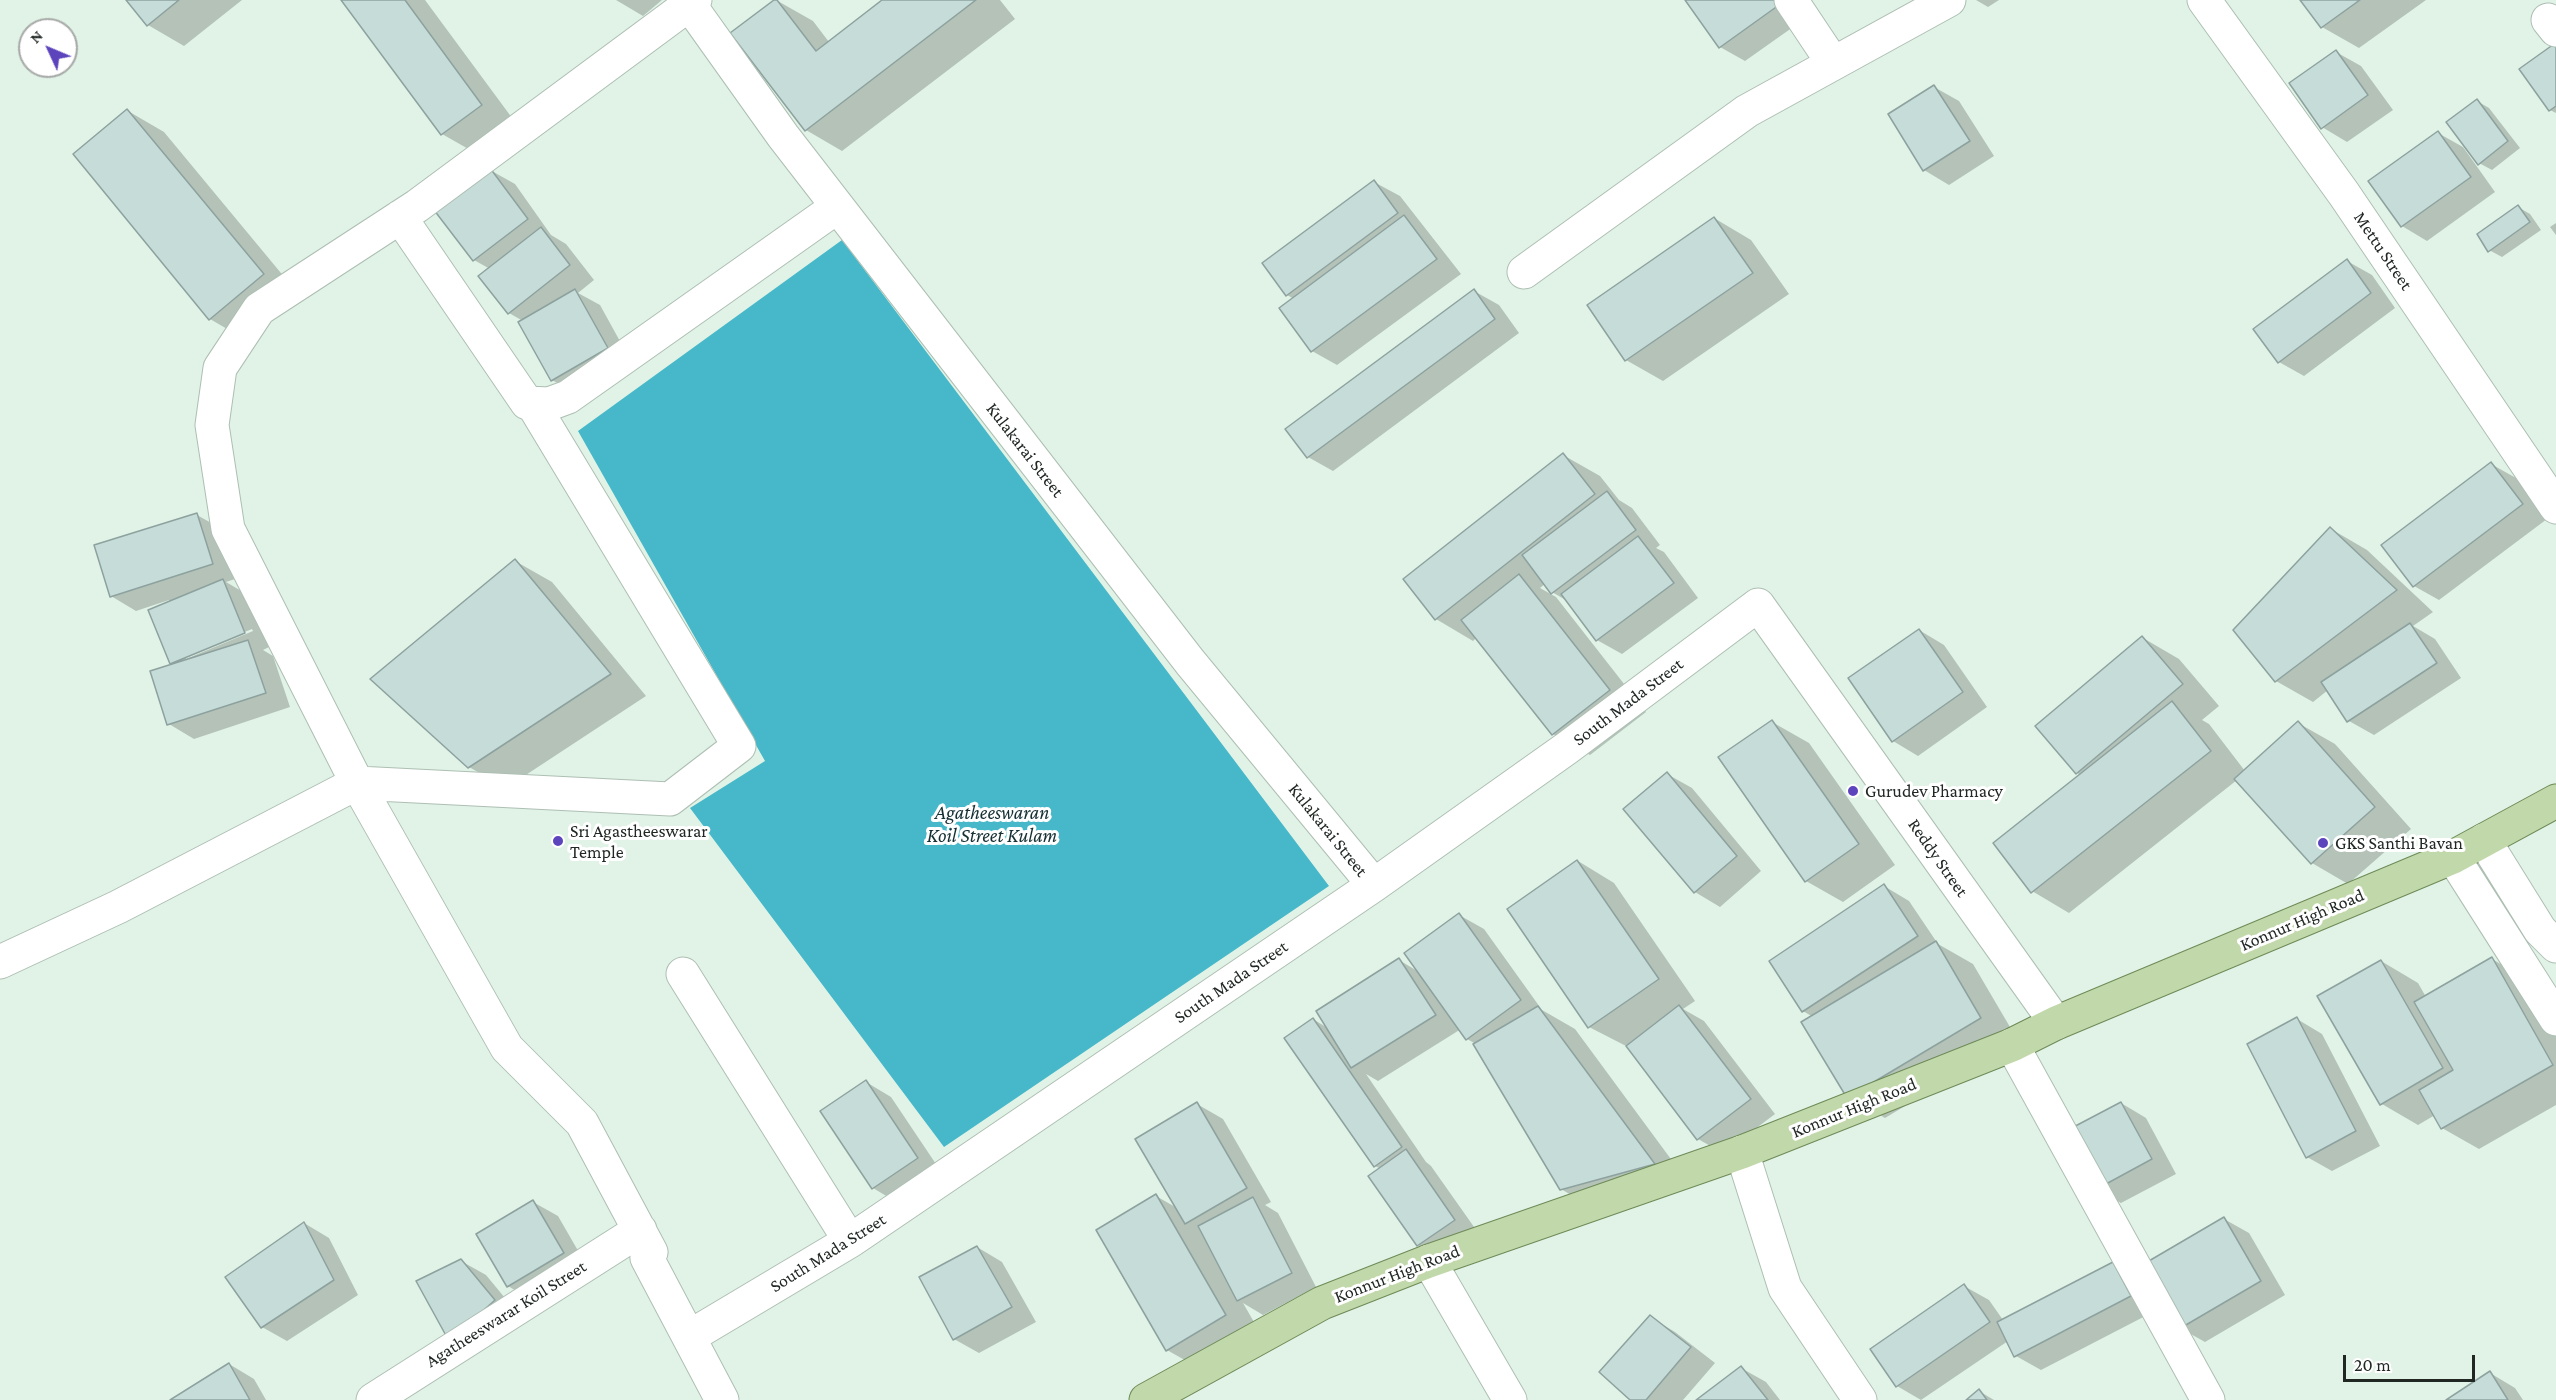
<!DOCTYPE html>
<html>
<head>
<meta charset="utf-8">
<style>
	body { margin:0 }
	#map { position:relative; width:2556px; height:1400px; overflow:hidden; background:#e1f3e7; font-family:"Crimson Pro",serif }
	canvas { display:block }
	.north { position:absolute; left:18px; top:18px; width:60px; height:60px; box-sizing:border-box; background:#fff; border:2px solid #a6a9a7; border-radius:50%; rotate:314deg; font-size:16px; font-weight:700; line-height:24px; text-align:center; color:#212824 }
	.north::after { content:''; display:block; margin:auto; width:21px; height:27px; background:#5c44bc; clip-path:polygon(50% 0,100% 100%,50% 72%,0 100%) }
	.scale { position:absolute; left:2343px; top:1355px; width:132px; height:27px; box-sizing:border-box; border:3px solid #212824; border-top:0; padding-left:8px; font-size:18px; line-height:21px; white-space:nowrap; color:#212824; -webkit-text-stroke:4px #fff; paint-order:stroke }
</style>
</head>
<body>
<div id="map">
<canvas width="2556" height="1400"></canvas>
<div class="north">N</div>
<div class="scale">20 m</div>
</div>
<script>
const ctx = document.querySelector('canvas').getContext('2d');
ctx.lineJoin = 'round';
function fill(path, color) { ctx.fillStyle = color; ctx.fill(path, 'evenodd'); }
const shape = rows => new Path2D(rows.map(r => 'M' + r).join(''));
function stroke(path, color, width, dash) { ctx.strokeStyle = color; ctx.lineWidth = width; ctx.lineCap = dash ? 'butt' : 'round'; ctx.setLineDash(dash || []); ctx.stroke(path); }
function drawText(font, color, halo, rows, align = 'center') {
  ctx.font = font + ' "Crimson Pro",serif'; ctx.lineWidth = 6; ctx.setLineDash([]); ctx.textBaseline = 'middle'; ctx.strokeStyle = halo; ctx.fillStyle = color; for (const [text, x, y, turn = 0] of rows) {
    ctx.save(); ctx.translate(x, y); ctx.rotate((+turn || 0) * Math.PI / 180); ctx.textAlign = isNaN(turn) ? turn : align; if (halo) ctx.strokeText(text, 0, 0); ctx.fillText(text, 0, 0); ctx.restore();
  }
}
fill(shape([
	[842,240,1329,886,944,1147,690,808,765,761,578,431]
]), '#47b8c9');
fill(shape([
	[128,0,242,0,184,46,148,25],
	[343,0,425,0,518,126,479,155,442,134],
	[616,0,662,0,643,16],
	[776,0,813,21,829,42,884,0,1000,0,1015,19,842,151,806,130],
	[1687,0,1789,0,1803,20,1745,61,1720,47],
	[1976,0,1999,0,1988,7],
	[2302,0,2426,0,2359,48,2322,27],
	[2554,46,2556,47,2556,113,2550,110],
	[2336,52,2361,66,2393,110,2347,142,2322,127],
	[1934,87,1959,101,1994,156,1949,185,1924,170],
	[2477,101,2489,108,2520,148,2492,170,2479,163],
	[128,111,164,132,300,296,246,340,210,319],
	[2438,133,2463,147,2495,192,2427,241,2402,226],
	[490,170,515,184,551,235,566,244,594,280,578,293,600,305,632,363,577,394,552,380,523,321,509,313,481,276,490,269,474,260,436,210],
	[1374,182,1400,196,1461,274,1337,365,1312,351,1294,299,1287,295,1264,264],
	[2518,207,2530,214,2541,230,2502,257,2489,250],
	[1714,218,1751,240,1789,294,1663,381,1626,360],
	[2556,223,2556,235,2550,227],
	[2347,261,2372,275,2395,308,2304,376,2279,362],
	[1474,291,1499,305,1519,333,1333,471,1308,457],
	[1563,455,1600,476,1619,500,1632,508,1660,545,1656,548,1664,552,1698,598,1622,654,1597,640,1569,602,1552,592,1546,583,1540,588,1556,597,1646,712,1590,755,1553,734,1477,637,1473,641,1436,619,1405,580],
	[2491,464,2516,478,2547,519,2439,600,2414,586],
	[197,515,222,529,238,578,226,582,248,595,269,647,263,650,273,656,290,707,194,739,169,724,175,665,171,663,169,600,136,611,111,596],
	[252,629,253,631,186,659,186,656],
	[2331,529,2367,550,2433,612,2413,626,2435,639,2461,678,2374,735,2349,721,2328,690,2313,702,2276,681],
	[515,561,552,582,646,696,506,788,469,767],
	[1919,630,1944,645,1987,707,1918,756,1893,741],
	[2143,638,2179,659,2219,706,2202,720,2209,724,2245,771,2298,723,2335,744,2411,829,2348,884,2312,863,2237,780,2069,913,2032,891,2081,775,2077,773],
	[1772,722,1809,743,1895,865,1843,902,1806,881],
	[1667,774,1692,788,1761,871,1720,907,1695,892],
	[1578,861,1614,883,1695,1001,1683,1009,1704,1021,1775,1114,1723,1153,1698,1139,1628,1047,1589,1027],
	[1884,886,1909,901,1938,944,1973,964,2017,1039,1885,1118,1848,1097,1813,1017,1803,1011,1771,962],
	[1459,915,1484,929,1542,1010,1575,1029,1690,1185,1598,1211,1561,1189,1476,1044,1467,1039,1461,1029,1378,1081,1366,1074,1426,1162,1431,1166,1479,1234,1444,1260,1418,1245,1370,1176,1381,1169,1375,1166,1313,1019,1329,1029,1399,960,1419,972],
	[2492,959,2528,980,2556,1029,2556,1105,2479,1149,2442,1128,2435,1115,2418,1125,2382,1104,2381,961,2418,983,2426,997],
	[2297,1019,2322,1034,2380,1146,2332,1171,2307,1157],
	[866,1082,891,1097,942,1173,898,1203,873,1188],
	[2121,1103,2146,1118,2176,1174,2121,1203,2096,1189],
	[1197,1104,1223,1119,1271,1202,1265,1205,1278,1213,1316,1287,1263,1315,1243,1303,1262,1336,1204,1371,1167,1350,1156,1196,1177,1208],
	[533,1202,558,1216,588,1268,533,1301,508,1286],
	[2224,1219,2249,1233,2285,1295,2205,1342,2180,1328],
	[304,1223,329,1238,358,1295,287,1341,262,1327],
	[977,1247,1002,1262,1036,1322,979,1353,954,1339],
	[461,1261,486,1275,519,1315,475,1354],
	[2113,1263,2138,1278,2155,1311,2041,1370,2016,1356,2008,1341,1921,1400,1897,1386,1872,1350,1964,1286,1989,1300,2003,1320],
	[1650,1317,1675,1332,1715,1363,1683,1400,1632,1400],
	[229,1364,254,1379,266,1400,173,1400],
	[1741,1368,1766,1382,1780,1400,1699,1400],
	[2490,1373,2515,1388,2523,1400,2449,1400],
	[1979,1391,1994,1400,1968,1400]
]), '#0003');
const building = shape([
	[126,0,179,0,147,26,126,0],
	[341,0,405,0,482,105,441,135,341,0],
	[774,0,777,0,816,51,882,0,976,0,805,131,730,33,774,0],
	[1685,0,1776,0,1779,5,1719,48,1685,0],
	[2300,0,2360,0,2321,28,2300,0],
	[2554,44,2556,47,2556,106,2549,111,2519,69,2554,44],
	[2336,50,2368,95,2321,129,2289,83,2336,50],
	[1934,85,1970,141,1923,171,1888,114,1934,85],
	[2477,99,2508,141,2478,165,2446,122,2477,99],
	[127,109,264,274,209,320,73,154,127,109],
	[2438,131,2471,177,2401,227,2368,181,2438,131],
	[490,168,528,219,473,261,434,210,490,168],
	[1374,180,1398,213,1286,296,1262,263,1374,180],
	[2518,205,2530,222,2488,252,2477,234,2518,205],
	[1404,215,1437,259,1311,352,1279,308,1404,215],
	[1714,217,1753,273,1625,361,1587,305,1714,217],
	[541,227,570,265,508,314,478,276,541,227],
	[2347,259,2371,293,2278,363,2253,329,2347,259],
	[575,289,608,348,551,381,518,322,575,289],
	[1474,289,1495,319,1307,458,1285,429,1474,289],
	[1563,453,1595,494,1435,620,1403,579,1563,453],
	[2491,462,2523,504,2413,587,2381,545,2491,462],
	[1607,491,1636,530,1551,594,1522,555,1607,491],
	[197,513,213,564,110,597,94,545,197,513],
	[2330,527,2397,590,2275,682,2233,630,2330,527],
	[1638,536,1674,583,1596,641,1561,594,1638,536],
	[515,559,611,674,468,768,370,679,515,559],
	[1519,574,1610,690,1552,735,1461,620,1519,574],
	[223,579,245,633,170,664,148,610,223,579],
	[2410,623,2437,663,2347,722,2321,682,2410,623],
	[1919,629,1963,692,1892,742,1848,678,1919,629],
	[2142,636,2183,684,2076,774,2035,726,2142,636],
	[248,640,266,693,167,725,150,671,248,640],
	[2172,701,2211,751,2031,893,1993,843,2172,701],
	[1772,720,1859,844,1805,882,1718,757,1772,720],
	[2298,721,2375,807,2311,864,2234,779,2298,721],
	[1667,772,1737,856,1694,893,1623,809,1667,772],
	[1577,860,1659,979,1588,1028,1507,909,1577,860],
	[1884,884,1918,936,1802,1012,1769,961,1884,884],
	[1459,913,1521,1000,1466,1040,1404,953,1459,913],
	[1936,941,1981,1018,1847,1098,1801,1022,1936,941],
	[2492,957,2553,1065,2441,1129,2419,1090,2453,1070,2414,1002,2492,957],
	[1399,958,1436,1015,1351,1068,1316,1011,1399,958],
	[2381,960,2443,1068,2380,1105,2317,996,2381,960],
	[1679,1005,1751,1099,1697,1140,1626,1046,1679,1005],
	[1538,1006,1655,1164,1560,1190,1473,1044,1538,1006],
	[2297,1017,2356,1131,2306,1158,2247,1044,2297,1017],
	[1313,1018,1402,1147,1374,1167,1284,1038,1313,1018],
	[866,1080,918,1158,872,1189,820,1111,866,1080],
	[1197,1102,1247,1188,1185,1224,1135,1139,1197,1102],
	[2121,1102,2152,1159,2095,1190,2064,1132,2121,1102],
	[1406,1149,1455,1220,1417,1246,1368,1176,1406,1149],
	[1156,1194,1226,1315,1166,1351,1096,1230,1156,1194],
	[1253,1197,1292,1273,1237,1301,1198,1226,1253,1197],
	[533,1200,564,1253,507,1287,476,1234,533,1200],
	[2224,1217,2261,1281,2179,1329,2142,1265,2224,1217],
	[304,1222,334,1280,261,1328,225,1277,304,1222],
	[977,1246,1012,1307,953,1340,919,1277,977,1246],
	[461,1259,495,1300,449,1341,416,1281,461,1259],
	[2113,1262,2131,1296,2014,1357,1997,1322,2113,1262],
	[1964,1284,1990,1322,1896,1387,1870,1349,1964,1284],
	[1650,1315,1691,1347,1646,1400,1630,1400,1599,1372,1650,1315],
	[229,1363,250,1400,170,1400,229,1363],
	[1741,1366,1768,1400,1696,1400,1741,1366],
	[2490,1371,2508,1400,2446,1400,2490,1371],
	[1979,1389,1987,1400,1966,1400,1979,1389]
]);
fill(building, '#c6dcd8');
stroke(building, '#8da29e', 1.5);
const minor = shape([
	[695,0,417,206,259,309,220,368,212,425,228,529,357,783,507,1048,582,1123,651,1252,647,1258,722,1400],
	[1791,0,1833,63],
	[2204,0,2344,194,2556,507],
	[689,4,783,136,1190,662,1374,885],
	[2548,20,2556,30],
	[400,217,527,403,549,404,568,397,837,207],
	[1524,272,1747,111,1949,0],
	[2484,840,2540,930,2556,946],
	[2453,857,2556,1019],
	[0,962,118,907,357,783,670,799,739,746,532,403],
	[683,974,850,1241],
	[2012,1045,2208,1400],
	[1742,1152,1785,1288,1860,1400],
	[1429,1261,1510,1400],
	[689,1337,850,1241,1374,885,1567,748,1758,605,2056,1023],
	[373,1400,640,1230]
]);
const major = shape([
	[1146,1400,1322,1303,1429,1261,1742,1152,2012,1045,2056,1023,2453,857,2556,801]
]);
stroke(minor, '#adbfb3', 35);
stroke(major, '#6e8a57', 35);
stroke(minor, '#fff', 33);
stroke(major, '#c1d8aa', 33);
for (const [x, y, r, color] of [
	[1853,791,6,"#5c44bc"],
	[558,841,6,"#5c44bc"],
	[2323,843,6,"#5c44bc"]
]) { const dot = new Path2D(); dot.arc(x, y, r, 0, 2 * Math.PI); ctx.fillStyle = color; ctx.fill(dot); stroke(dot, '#fff', 2); }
drawText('18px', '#212824', '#fff', [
	["Mettu Street",2383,251,56],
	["Kulakarai Street",1025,450,52],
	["South Mada Street",1628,702,-37],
	["Kulakarai Street",1328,830,51],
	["Reddy Street",1938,858,55],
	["Konnur High Road",2302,920,-23],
	["South Mada Street",1231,982,-34],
	["Konnur High Road",1854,1108,-22],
	["South Mada Street",828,1253,-32],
	["Konnur High Road",1397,1274,-21],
	["Agatheeswarar Koil Street",506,1314,-32]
]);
drawText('18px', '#212824', '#fff', [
	["Gurudev Pharmacy",1865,791],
	["Sri Agastheeswarar",570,831],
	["Temple",570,852],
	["GKS Santhi Bavan",2335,843]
], 'left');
drawText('italic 20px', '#162f33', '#fff', [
	["Agatheeswaran",992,813],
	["Koil Street Kulam",992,836]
]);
</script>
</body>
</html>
